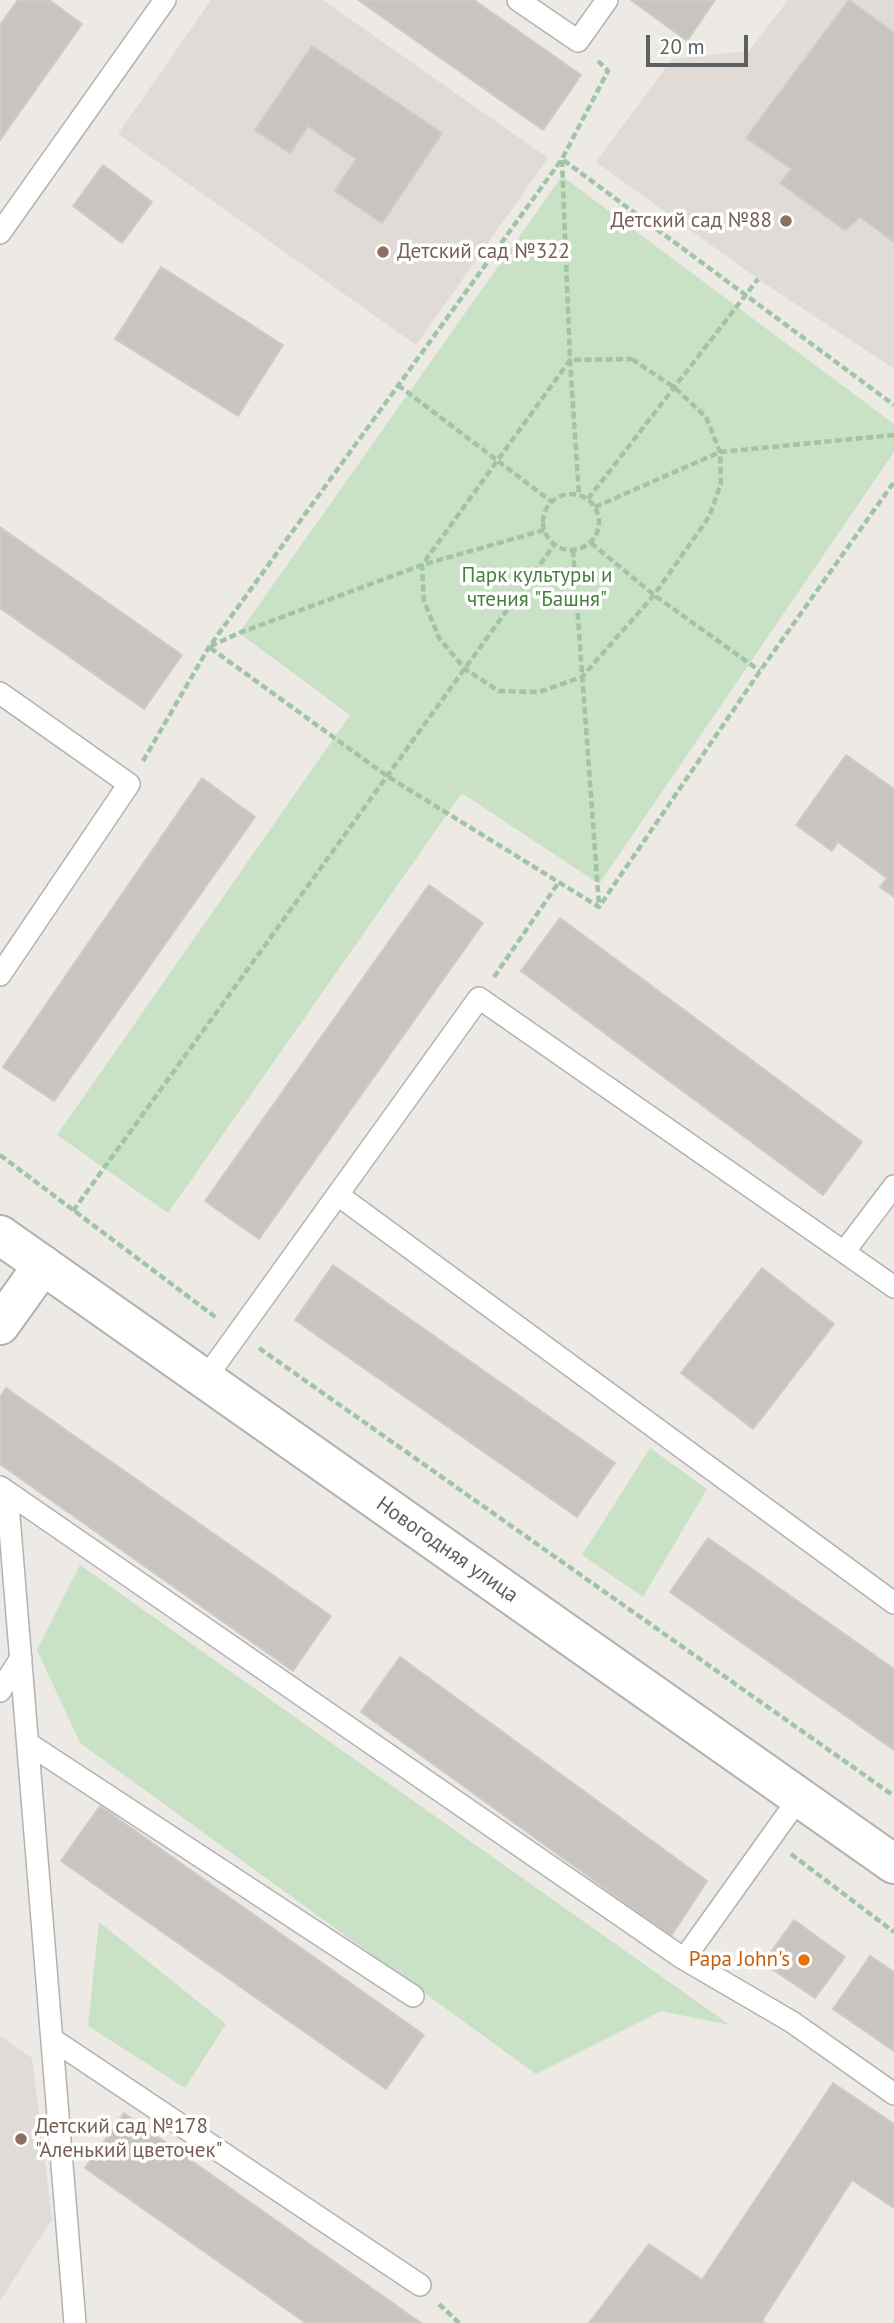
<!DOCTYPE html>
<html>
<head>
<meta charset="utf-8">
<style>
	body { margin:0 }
	#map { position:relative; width:894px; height:2323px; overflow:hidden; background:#edeae5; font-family:"PT Sans",sans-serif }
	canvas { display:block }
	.scale { position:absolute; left:646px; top:35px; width:102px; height:32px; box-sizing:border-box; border:4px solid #5c6063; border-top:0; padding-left:9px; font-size:21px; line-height:24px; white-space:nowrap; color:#5c6063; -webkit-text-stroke:5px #fff; paint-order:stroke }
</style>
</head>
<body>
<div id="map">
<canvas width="894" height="2323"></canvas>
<div class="scale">20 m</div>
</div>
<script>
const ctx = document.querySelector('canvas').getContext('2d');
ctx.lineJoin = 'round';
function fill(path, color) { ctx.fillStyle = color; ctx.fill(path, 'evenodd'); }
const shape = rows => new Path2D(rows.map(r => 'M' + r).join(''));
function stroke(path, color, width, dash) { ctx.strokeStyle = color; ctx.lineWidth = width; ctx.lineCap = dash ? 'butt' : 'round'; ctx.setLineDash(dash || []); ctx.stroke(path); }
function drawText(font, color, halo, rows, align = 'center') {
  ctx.font = font + ' "PT Sans",sans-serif'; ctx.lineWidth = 7; ctx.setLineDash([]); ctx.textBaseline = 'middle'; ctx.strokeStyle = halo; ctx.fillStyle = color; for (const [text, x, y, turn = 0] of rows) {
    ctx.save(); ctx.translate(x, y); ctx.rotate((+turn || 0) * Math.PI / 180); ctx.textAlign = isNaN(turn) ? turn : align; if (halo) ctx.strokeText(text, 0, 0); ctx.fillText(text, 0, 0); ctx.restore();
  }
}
fill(shape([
	[211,0,323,0,548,158,416,345,118,134],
	[788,0,894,0,894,369,758,279,596,162,672,59,749,51],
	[0,2036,32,2058,52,2219,0,2301]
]), '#e0dbd6');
fill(shape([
	[562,176,894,424,894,452,599,884,462,793,168,1213,57,1135,350,715,239,633],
	[650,1448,707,1489,643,1597,582,1555],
	[80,1565,730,2025,661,2011,536,2074,80,1743,37,1650],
	[99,1922,226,2024,185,2088,88,2026]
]), '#c9e1c4');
const building = shape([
	[18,0,49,0,82,24,0,140,0,25,18,0],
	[358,0,474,0,581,75,543,130,358,0],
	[631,0,715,0,687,41,631,0],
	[849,0,894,33,894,242,860,217,845,230,780,183,792,169,746,138,849,0],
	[312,46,442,133,382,223,335,191,356,159,308,126,290,153,255,130,312,46],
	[103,165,152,202,122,243,73,206,103,165],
	[161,267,283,345,238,416,115,339,161,267],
	[0,527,182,655,144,709,0,608,0,527],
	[846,755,894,789,894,897,880,887,887,878,838,842,832,851,796,825,846,755],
	[202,778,255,817,54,1101,3,1067,202,778],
	[429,885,483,923,259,1239,205,1201,429,885],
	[560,918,862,1142,823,1195,521,971,560,918],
	[333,1265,615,1463,577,1517,295,1320,333,1265],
	[762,1268,834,1324,753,1429,681,1373,762,1268],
	[6,1388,331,1616,293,1671,0,1464,0,1397,6,1388],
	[708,1538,894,1669,894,1750,670,1592,708,1538],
	[400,1657,707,1881,671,1936,361,1712,400,1657],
	[100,1806,424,2035,386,2089,61,1861,100,1806],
	[794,1920,845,1957,815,1998,763,1963,794,1920],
	[870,1956,894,1972,894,2051,833,2009,870,1956],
	[833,2083,894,2124,894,2208,852,2180,762,2321,764,2323,589,2323,649,2244,702,2280,833,2083],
	[124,2113,421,2323,306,2323,85,2168,124,2113]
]);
fill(building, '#c8c5c1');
stroke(building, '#d1cac4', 2);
const service = shape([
	[518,0,578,41,607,0],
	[0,233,165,0],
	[0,693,129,784,0,975],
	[894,1186,844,1252,894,1287],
	[338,1195,894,1603],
	[205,1379,479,998,844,1252],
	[0,1487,684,1959,792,2022,894,2094],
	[7,1492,75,2323],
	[0,1691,21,1658],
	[29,1744,413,1996],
	[684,1959,799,1798],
	[52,2039,420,2285]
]);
const minor = shape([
	[0,1325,43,1265]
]);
const tertiary = shape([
	[0,1235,894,1864]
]);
stroke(service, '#b0b2b5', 24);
stroke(minor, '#b0b2b5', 42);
stroke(tertiary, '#b0b2b5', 42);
stroke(shape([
	[598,61,608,71,562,159,894,405],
	[562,160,570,360,579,495],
	[632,359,675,388,706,417,720,452,721,483,709,517,654,595,582,677,539,692,499,691,465,669,439,638,424,601,422,565,570,360,632,359],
	[398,385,552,502],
	'543 522a28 28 0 1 1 56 0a28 28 0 1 1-56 0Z',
	[588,499,758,279],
	[595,507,720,452,894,435],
	[544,530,422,565,239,633,209,647,387,776,599,907,760,671,894,482],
	[591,543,654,595,760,671],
	[573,550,599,905],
	[143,761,209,647,562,159],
	[494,977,559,882],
	[0,1155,218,1319],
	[73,1211,554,545],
	[259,1348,894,1796],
	[791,1854,894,1932],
	[439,2304,459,2323]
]), '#a0c4a4', 4.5, [7, 3.5]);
stroke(service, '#fff', 21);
stroke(minor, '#fff', 38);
stroke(tertiary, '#fff', 38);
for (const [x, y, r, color] of [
	[786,221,7,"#8d6e63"],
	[383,252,7,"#8d6e63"],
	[804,1960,7,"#e8710a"],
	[21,2139,7,"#8d6e63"]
]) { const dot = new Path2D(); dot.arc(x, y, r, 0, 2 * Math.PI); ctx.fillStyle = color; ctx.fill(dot); stroke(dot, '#fff', 2.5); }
drawText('21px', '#785e54', '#fff', [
	["Детский сад №88",772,221,"right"],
	["Детский сад №322",397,252],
	["Детский сад №178",35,2127],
	["\"Аленький цветочек\"",35,2151]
], 'left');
drawText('21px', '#477f3f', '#fff', [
	["Парк культуры и",537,576],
	["чтения \"Башня\"",537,600]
]);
drawText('21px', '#5c6063', '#fff', [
	["Новогодняя улица",447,1550,35]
]);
drawText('21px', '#c56008', '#fff', [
	["Papa John's",790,1960]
], 'right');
</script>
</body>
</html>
